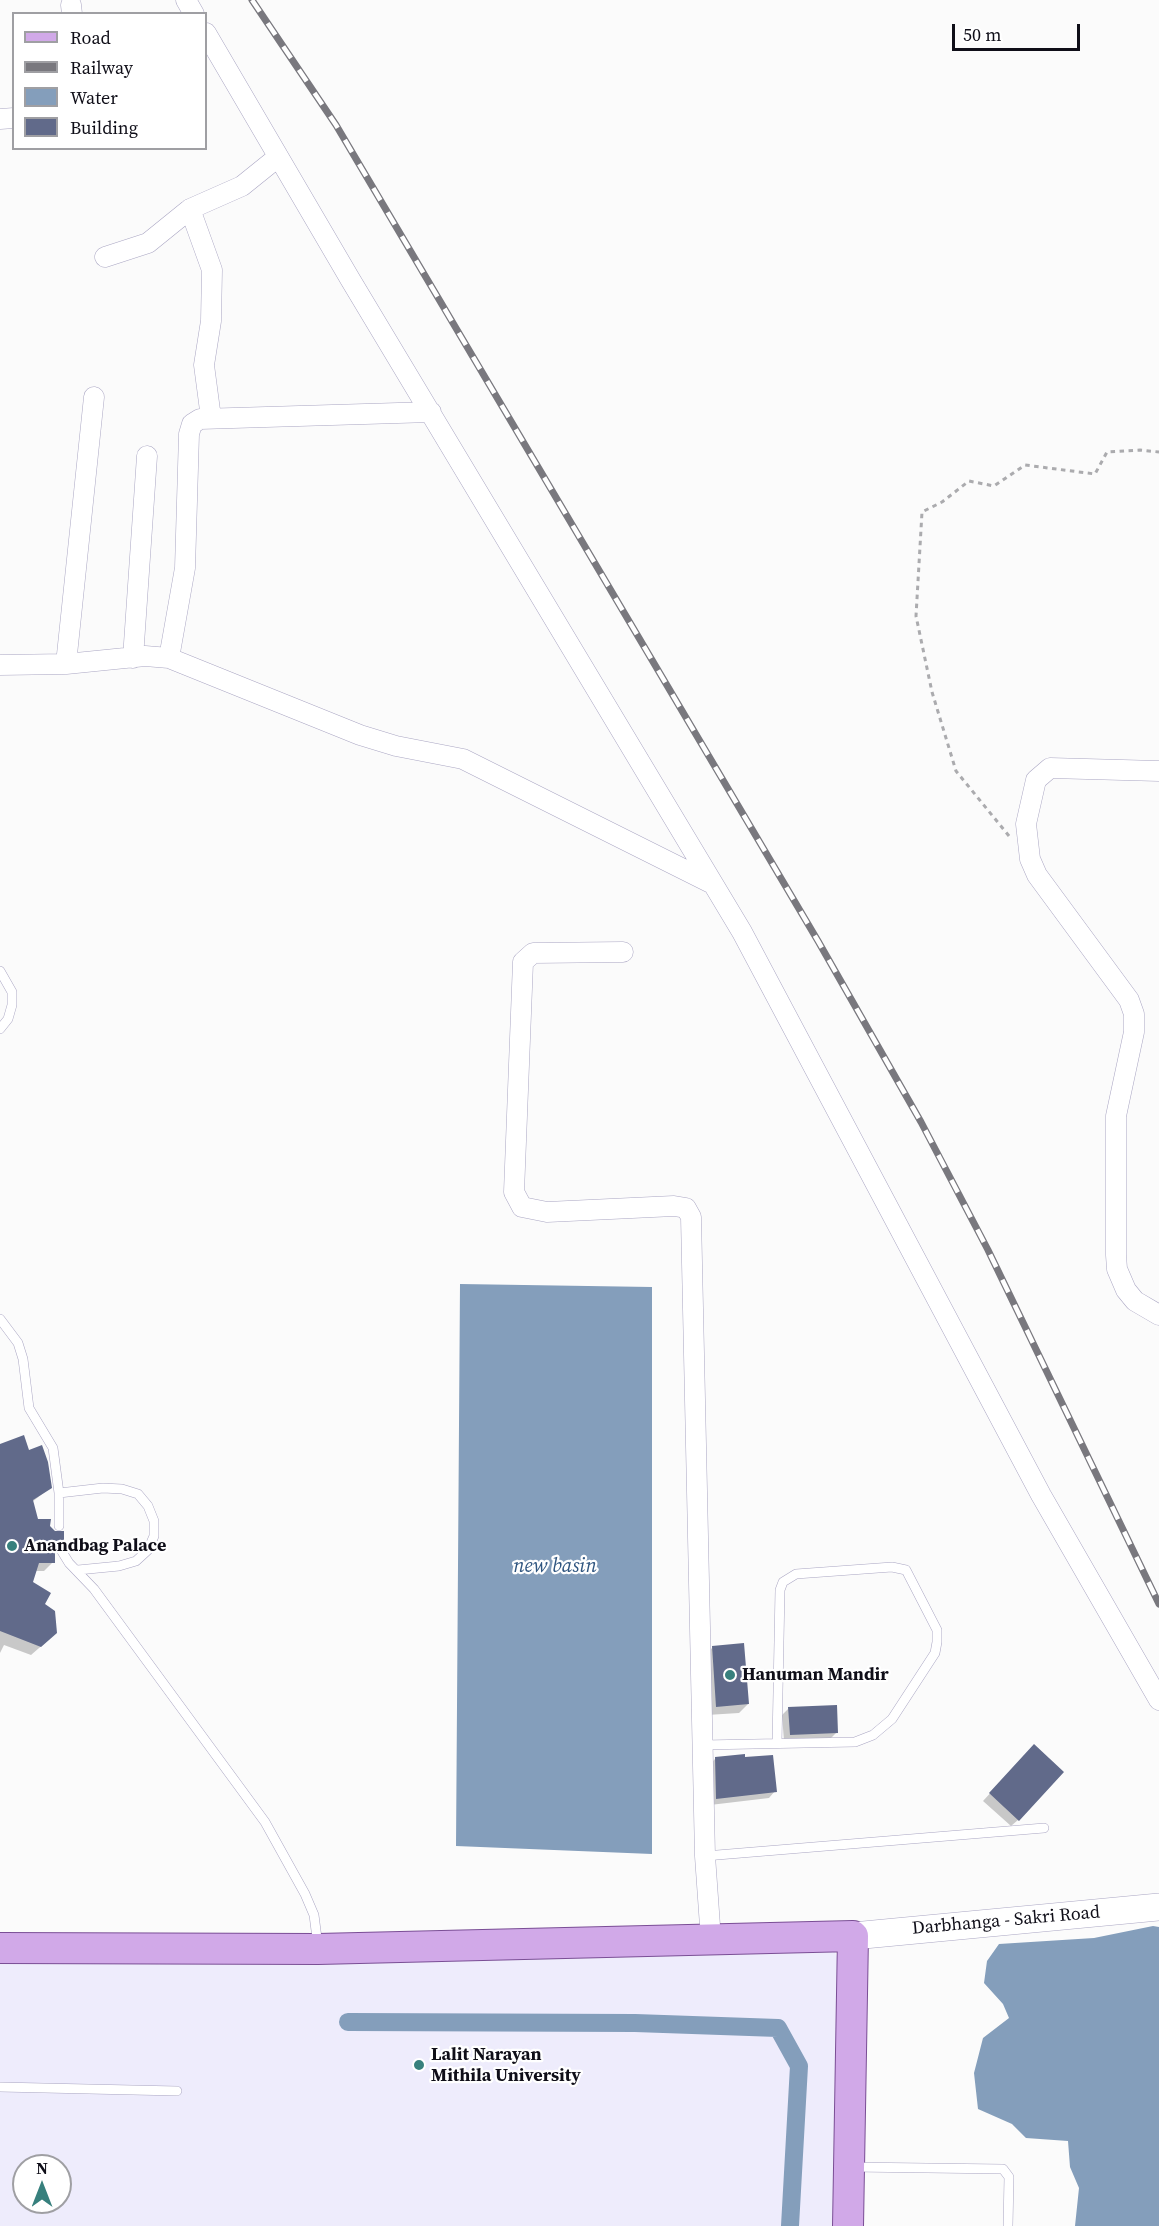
<!DOCTYPE html>
<html>
<head>
<meta charset="utf-8">
<style>
	body { margin:0 }
	#map { position:relative; width:1159px; height:2226px; overflow:hidden; background:#fbfbfb; font-family:"Source Serif 4",serif }
	canvas { display:block }
	.legend { position:absolute; left:12px; top:12px; width:195px; height:138px; box-sizing:border-box; background:#fff; border:2px solid #9f9fa3; margin:0; padding:8px 10px; list-style:none; font-size:18px; color:#0f0e18 }
	.legend li { display:flex; align-items:center; gap:12px; height:30px }
	.legend b { width:30px; border:2px solid #9f9fa3 }
	.north { position:absolute; left:12px; top:2154px; width:60px; height:60px; box-sizing:border-box; background:#fff; border:2px solid #9f9fa3; border-radius:50%; rotate:0deg; font-size:16px; font-weight:700; line-height:24px; text-align:center; color:#0f0e18 }
	.north::after { content:''; display:block; margin:auto; width:21px; height:27px; background:#37807d; clip-path:polygon(50% 0,100% 100%,50% 72%,0 100%) }
	.scale { position:absolute; left:952px; top:24px; width:128px; height:27px; box-sizing:border-box; border:3px solid #0f0e18; border-top:0; padding-left:8px; font-size:18px; line-height:21px; white-space:nowrap; color:#0f0e18; -webkit-text-stroke:4px #fff; paint-order:stroke }
</style>
</head>
<body>
<div id="map">
<canvas width="1159" height="2226"></canvas>
<ul class="legend">
<li><b style="height:8px;background:#d1a9e8"></b>Road</li>
<li><b style="height:8px;background:#79787e"></b>Railway</li>
<li><b style="height:16px;background:#849ebb"></b>Water</li>
<li><b style="height:16px;background:#616a8a"></b>Building</li>
</ul>
<div class="north">N</div>
<div class="scale">50 m</div>
</div>
<script>
const ctx = document.querySelector('canvas').getContext('2d');
ctx.lineJoin = 'round';
function fill(path, color) { ctx.fillStyle = color; ctx.fill(path, 'evenodd'); }
const shape = rows => new Path2D(rows.map(r => 'M' + r).join(''));
function stroke(path, color, width, dash) { ctx.strokeStyle = color; ctx.lineWidth = width; ctx.lineCap = dash ? 'butt' : 'round'; ctx.setLineDash(dash || []); ctx.stroke(path); }
function drawText(font, color, halo, rows, align = 'center') {
  ctx.font = font + ' "Source Serif 4",serif'; ctx.lineWidth = 4.5; ctx.setLineDash([]); ctx.textBaseline = 'middle'; ctx.strokeStyle = halo; ctx.fillStyle = color; for (const [text, x, y, turn = 0] of rows) {
    ctx.save(); ctx.translate(x, y); ctx.rotate((+turn || 0) * Math.PI / 180); ctx.textAlign = isNaN(turn) ? turn : align; if (halo) ctx.strokeText(text, 0, 0); ctx.fillText(text, 0, 0); ctx.restore();
  }
}
fill(shape([
	[832,1946,840,1963,835,2226,0,2226,0,1964,467,1961],
	[24,2166,60,2166,60,2202,24,2202]
]), '#eeecfc');
fill(shape([
	[460,1284,652,1287,652,1854,456,1846],
	[1153,1926,1159,1927,1159,2226,1075,2226,1079,2188,1070,2167,1068,2141,1026,2138,1012,2124,978,2109,974,2073,983,2038,1009,2018,1003,2004,984,1983,987,1961,999,1944,1094,1938]
]), '#849ebb');
fill(shape([
	[0,1445,28,1452,50,1488,32,1502,37,1521,49,1526,62,1543,53,1552,53,1562,44,1571,35,1571,31,1583,43,1605,46,1642,31,1655,4,1645,0,1653],
	[713,1647,748,1704,739,1713,707,1715,704,1656],
	[789,1708,837,1732,830,1739,784,1741,782,1715],
	[1027,1753,1018,1820,1011,1826,983,1801],
	[716,1758,775,1791,769,1798,710,1805,709,1765]
]), '#0003');
stroke(shape([
	[348,2022,635,2023,778,2028,799,2066,790,2226]
]), '#849ebb', 18);
fill(shape([
	[24,1435,29,1450,42,1445,48,1462,52,1488,33,1500,38,1519,51,1519,50,1526,55,1531,64,1531,64,1544,55,1547,55,1563,39,1563,33,1582,51,1593,45,1604,55,1611,57,1633,41,1647,0,1631,0,1444],
	[744,1643,749,1704,716,1707,712,1646],
	[837,1705,838,1733,790,1735,788,1707],
	[1034,1744,1064,1772,1019,1821,989,1793],
	[745,1754,745,1757,773,1755,777,1792,716,1799,715,1757]
]), '#616a8a');
const service = shape([
	[0,971,12,992,12,1005,8,1019,0,1029],
	[0,1319,18,1343,23,1359,29,1408,53,1448,59,1493,59,1526],
	[59,1493,103,1488,122,1489,138,1494,148,1506,154,1521,154,1536,148,1550,136,1561,119,1566,78,1570],
	[61,1550,69,1563,94,1589,265,1822,305,1894,314,1915,318,1946],
	[703,1745,855,1742,873,1735,892,1719,935,1653,937,1642,937,1630,906,1570,892,1567,796,1574,783,1582,780,1590,777,1743],
	[705,1856,1044,1828],
	[0,2087,177,2091],
	[852,2167,1003,2169,1009,2177,1008,2226]
]);
const minor = shape([
	[186,0,194,14],
	[71,5,72,14],
	[206,33,350,279,742,932,1041,1495,1159,1700],
	[0,119,14,118],
	[190,209,212,270,211,321,204,365,211,418],
	[105,257,148,243,190,209,242,186,278,157],
	[133,658,147,456],
	[169,658,185,568,189,434,192,424,200,419,431,412],
	[66,664,94,397],
	[0,665,66,664,145,656,169,658,360,735,396,746,463,759,711,883],
	[1159,771,1050,768,1036,780,1026,824,1030,859,1037,875,1129,1000,1134,1014,1134,1032,1116,1116,1116,1255,1117,1269,1126,1290,1135,1301,1159,1315],
	[623,952,533,953,523,962,514,1192,522,1207,547,1212,674,1206,686,1208,691,1217,705,1856,711,1940]
]);
const secondary = shape([
	[853,1936,1159,1907]
]);
const primary = shape([
	[0,1948,318,1949,853,1936,848,2226]
]);
stroke(service, '#aaa6c3', 10);
stroke(minor, '#aaa6c3', 21);
stroke(secondary, '#aaa6c3', 28);
stroke(primary, '#7a4e95', 32);
stroke(shape([
	[1009,836,956,771,932,692,916,616,922,512,942,502,969,481,994,486,1025,465,1095,474,1107,452,1140,450,1159,452]
]), '#ababae', 3, [4.5, 4.5]);
stroke(service, '#fff', 9);
stroke(minor, '#fff', 20);
stroke(secondary, '#fff', 27);
stroke(primary, '#d1a9e8', 30);
const rail = shape([
	[252,0,336,125,818,941,921,1122,988,1250,1159,1604]
]);
stroke(rail, '#79787e', 7);
stroke(rail, '#fff', 4.5, [14]);
for (const [x, y, r, color] of [
	[12,1546,6,"#37807d"],
	[730,1675,6,"#37807d"],
	[419,2065,6,"#37807d"]
]) { const dot = new Path2D(); dot.arc(x, y, r, 0, 2 * Math.PI); ctx.fillStyle = color; ctx.fill(dot); stroke(dot, '#fff', 2); }
drawText('bold 18px', '#0f0e18', '#fff', [
	["Anandbag Palace",24,1546],
	["Hanuman Mandir",742,1675],
	["Lalit Narayan",431,2055],
	["Mithila University",431,2076]
], 'left');
drawText('18px', '#0f0e18', '#fff', [
	["Darbhanga - Sakri Road",1006,1921,-5]
]);
drawText('italic 20px', '#305680', '#fff', [
	["new basin",555,1567]
]);
</script>
</body>
</html>
